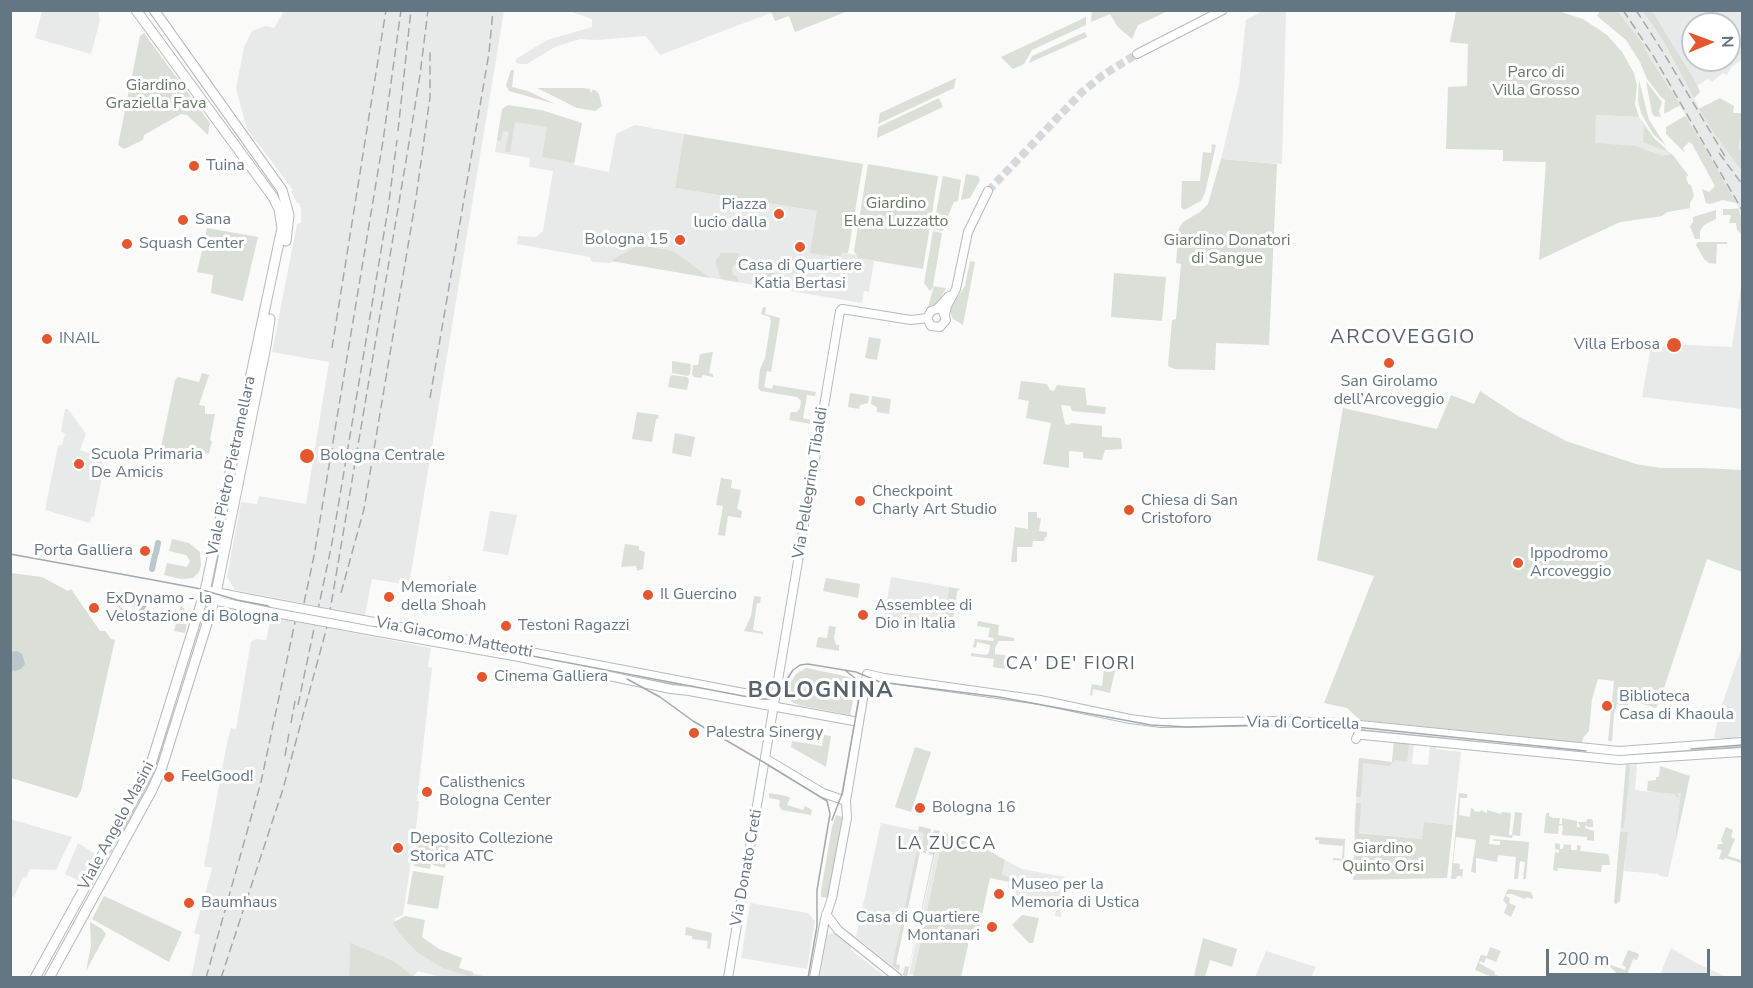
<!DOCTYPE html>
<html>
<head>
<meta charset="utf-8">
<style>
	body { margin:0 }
	#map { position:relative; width:1753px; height:988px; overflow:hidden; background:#fafaf8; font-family:"Nunito Sans",sans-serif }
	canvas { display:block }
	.frame { position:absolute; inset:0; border:12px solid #657683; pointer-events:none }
	.north { position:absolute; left:1681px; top:12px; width:60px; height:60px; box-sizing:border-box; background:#fff; border:2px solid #c1c8cd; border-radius:50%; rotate:89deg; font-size:16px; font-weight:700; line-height:24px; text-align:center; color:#657683 }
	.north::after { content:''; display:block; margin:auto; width:21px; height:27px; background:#e4572e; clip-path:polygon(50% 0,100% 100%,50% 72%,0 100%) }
	.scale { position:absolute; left:1546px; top:949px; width:164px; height:27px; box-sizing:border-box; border:3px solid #657683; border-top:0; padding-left:8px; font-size:18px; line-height:21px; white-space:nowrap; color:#657683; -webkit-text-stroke:4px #fff; paint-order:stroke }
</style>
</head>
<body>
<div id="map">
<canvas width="1753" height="988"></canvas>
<div class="frame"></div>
<div class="north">N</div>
<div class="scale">200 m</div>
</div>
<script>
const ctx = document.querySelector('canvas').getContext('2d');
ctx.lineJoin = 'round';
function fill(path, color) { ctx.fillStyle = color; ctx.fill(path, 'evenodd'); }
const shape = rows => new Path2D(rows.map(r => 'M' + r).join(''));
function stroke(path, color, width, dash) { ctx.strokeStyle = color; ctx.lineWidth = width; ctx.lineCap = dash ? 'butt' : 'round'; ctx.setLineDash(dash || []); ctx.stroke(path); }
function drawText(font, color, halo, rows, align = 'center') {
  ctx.font = font + ' "Nunito Sans",sans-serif'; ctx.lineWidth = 6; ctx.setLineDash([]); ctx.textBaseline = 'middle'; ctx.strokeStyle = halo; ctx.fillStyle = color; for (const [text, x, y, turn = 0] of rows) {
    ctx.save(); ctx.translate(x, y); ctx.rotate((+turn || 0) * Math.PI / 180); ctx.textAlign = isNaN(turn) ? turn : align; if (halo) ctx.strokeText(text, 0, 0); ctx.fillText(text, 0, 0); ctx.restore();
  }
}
fill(shape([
	[42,11,98,11,100,20,91,54,35,38],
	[280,11,504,11,409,585,372,579,365,615,235,590,227,577,241,502,257,504,259,496,306,504,329,362,272,352,297,224,301,223,301,208,299,203,297,203,291,191,293,190,247,129,236,89,244,47,252,31,266,26,274,28,283,13],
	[569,11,569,10,776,11,660,55,646,36,596,40,580,39,555,47,527,64,520,64,516,63,516,59,547,40,592,27,592,19],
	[1263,11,1286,11,1282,164,1221,159,1239,85,1246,20],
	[1614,11,1742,11,1742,60,1731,67,1727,75,1723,73,1712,82,1708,79,1698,85,1700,92,1694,98,1699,108,1708,104,1738,148,1742,133,1742,231,1731,209,1739,208,1736,203,1729,201,1682,118,1686,116,1680,106,1676,108],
	[1693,24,1729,24,1729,60,1693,60],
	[541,110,582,123,574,165,609,172,616,134,635,125,684,134,675,188,817,211,842,258,842,252,856,255,859,258,874,261,869,292,864,291,862,303,611,261,611,263,592,262,590,257,517,244,518,236,536,237,543,231,553,171,529,167,530,158,495,152,501,115],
	[1596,115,1639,117,1644,126,1663,150,1667,150,1672,154,1688,175,1686,177,1688,184,1691,185,1694,196,1690,203,1690,208,1667,212,1662,216,1620,222,1605,229,1594,143],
	[1742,280,1742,409,1642,397,1651,347,1662,347,1668,344,1732,347],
	[65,409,68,409,86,434,80,450,99,457,104,466,94,517,92,516,90,523,45,510,58,446,62,445,65,434,61,431],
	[490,511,517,515,508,555,483,551],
	[891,577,949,587,943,619,936,618,934,630,883,622],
	[271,617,431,648,428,667,432,668,417,801,419,801,417,821,403,915,394,919,405,936,454,968,487,977,441,977,418,971,413,977,392,960,350,944,349,977,191,978,200,935,194,933,212,868,204,866,227,743,231,728,236,729,251,642,256,639,266,640],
	[1742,647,1742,738,1740,736,1734,738,1714,738,1719,713],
	[1394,741,1414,743,1412,764,1428,765,1430,745,1436,746,1436,749,1461,752,1453,825,1425,822,1422,839,1354,832,1359,758,1392,762],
	[1637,764,1635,790,1652,792,1687,790,1668,877,1660,876,1659,874,1624,871,1627,833,1620,832,1626,765],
	[10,819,72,837,56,870,30,869,26,878,23,877,14,897,10,895],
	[881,823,924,832,921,850,917,850,892,966,856,937],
	[938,841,942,842,914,975,909,974],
	[78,843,94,853,95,858,81,882,65,874],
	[1005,860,1022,869,1065,877,1061,917,1055,916,1056,910,1018,903,1015,889,1008,887,1010,877,1002,875],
	[750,903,808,913,815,921,807,969,741,958],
	[835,932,851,946,851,950,886,977,817,978,824,936],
	[1671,948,1696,963,1727,977,1659,977],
	[1266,951,1316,967,1311,977,1255,977]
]), '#e8e9e9');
fill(shape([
	[776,10,848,10,848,11,795,32,789,16,775,21,771,12],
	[1092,11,1092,10,1168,11,1138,25,1132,39,1118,27,1110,14,1091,22],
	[1456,11,1558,11,1583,19,1607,35,1622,52,1634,73,1637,85,1635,104,1639,117,1654,138,1667,150,1663,150,1643,142,1644,126,1639,117,1596,115,1595,143,1635,146,1663,156,1672,154,1688,175,1686,177,1688,184,1691,185,1694,196,1690,203,1690,208,1667,212,1662,216,1620,222,1539,260,1546,162,1503,161,1503,150,1446,149,1448,87,1467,86,1468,44,1450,42],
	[1600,11,1617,11,1644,45,1647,54,1680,105,1664,114,1665,100,1661,97,1647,79,1640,62,1626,40,1597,16],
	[1643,11,1652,11,1692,76,1700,92,1694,98,1663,40],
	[1086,17,1086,25,1032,50,1024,64,1013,69,1001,57],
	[1085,32,1087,37,1029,63,1032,56],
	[144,33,210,123,208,135,187,115,181,114,144,135,143,140,124,149,118,145,140,36],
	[511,70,514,70,512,87,528,91,555,104,509,91,506,85],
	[956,78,954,88,878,124,880,113],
	[1639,80,1649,120,1666,146,1653,134,1641,113,1638,101],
	[1646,81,1662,102,1659,111,1661,117,1654,116,1652,113],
	[537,88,582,88,590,89,591,94,592,90,595,90,599,94,602,106,595,111,577,108],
	[939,98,943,107,877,138,878,127],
	[1720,98,1734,106,1733,113,1742,113,1742,133,1738,148,1742,151,1742,171,1716,136,1699,109],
	[508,105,541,110,582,123,574,163,542,157,547,127,515,122,510,152,505,152,509,132,503,131,501,141,497,140,502,109],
	[1685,116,1708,153,1736,203,1723,200,1710,204,1706,203,1702,189,1709,192,1715,186,1692,144,1689,142,1683,148,1685,153,1666,134,1666,127],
	[684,134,863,164,848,253,842,253,841,258,810,253,817,211,675,188],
	[1212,144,1216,145,1205,193,1201,201,1184,210,1181,207,1182,181,1200,181,1203,152,1211,153],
	[1221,159,1277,164,1269,345,1216,343,1215,370,1174,369,1168,366,1172,320,1176,319,1181,264,1176,263,1179,228,1183,222,1200,212,1208,204],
	[868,164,938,176,923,269,858,258,854,251],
	[966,174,978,176,980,180,970,198,961,200],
	[943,176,961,180,958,201,954,202,950,211,943,231,933,229],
	[1723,209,1739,209,1739,213,1742,219,1742,235,1737,230,1736,223,1729,223,1731,215,1723,215],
	[1716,210,1716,219,1704,225,1700,231,1700,239,1695,239,1690,226,1693,222,1693,217],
	[207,228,258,237,243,301,211,293,213,275,197,272],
	[933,231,942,233,933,286,946,288,938,303,928,307,934,286,930,291,924,283],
	[1698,242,1727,242,1727,244,1717,244,1716,264,1709,263,1704,259,1696,245],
	[638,245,673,251,710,278,611,261],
	[721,253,739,253,738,264,733,266,732,270,733,275,738,277,738,282,721,279,715,262],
	[970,261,975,262,963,325,953,319,949,310,965,286],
	[769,272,774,272,777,278,783,279,782,289,776,288,776,285,769,284,768,287,753,284],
	[1114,273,1166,277,1162,321,1111,317],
	[763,307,766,307,765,314,780,318,771,372,767,371,764,387,772,389,773,385,816,392,815,396,807,395,803,418,811,420,811,424,789,420,791,412,797,412,800,408,801,401,797,397,761,391,758,388,760,369,765,358,771,321,770,317,761,314],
	[869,337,881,339,877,360,865,358],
	[713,352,709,373,713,374,713,377,703,375,701,378,694,377,692,374,693,365,698,365,700,354],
	[672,361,691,364,690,374,688,376,672,373],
	[202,373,209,375,199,405,205,406,205,414,215,414,210,440,212,441,209,454,187,448,185,457,160,452,175,380,178,377,199,382],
	[672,375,687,377,689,380,687,390,668,387,670,377],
	[1021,381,1047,384,1050,390,1054,391,1057,385,1085,388,1087,405,1106,407,1105,414,1072,411,1070,406,1061,405,1065,424,1069,425,1071,423,1102,426,1102,437,1121,438,1122,449,1105,450,1102,460,1083,458,1083,452,1069,451,1069,468,1043,464,1051,423,1026,418,1029,401,1018,399],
	[1480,391,1518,416,1566,441,1636,464,1660,468,1703,468,1742,470,1742,572,1707,559,1662,694,1656,708,1630,700,1627,707,1617,704,1614,714,1612,741,1608,741,1614,681,1598,679,1592,699,1589,731,1583,738,1582,743,1360,720,1347,708,1324,703,1374,576,1317,560,1343,408,1437,429,1451,395,1474,404],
	[850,393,869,396,868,403,860,405,859,409,848,407],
	[872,396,891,399,889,414,877,412,877,407,871,404],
	[637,412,659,415,658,419,656,419,652,442,632,439],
	[675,433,695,437,691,457,672,453],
	[721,478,732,480,731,488,741,490,737,509,742,511,741,518,728,516,725,536,718,535,723,506,716,505],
	[1028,512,1037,512,1037,518,1041,518,1039,531,1047,532,1047,537,1045,537,1044,541,1033,541,1032,547,1017,547,1017,562,1011,562,1015,527,1028,529],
	[172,539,189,543,200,552,201,565,199,572,193,578,181,579,164,575,167,563,187,567,190,561,186,555,169,551],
	[625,544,639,546,639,550,645,552,643,569,637,571,636,566,621,567],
	[11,573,42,577,68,591,71,589,100,631,105,631,111,639,115,640,81,791,77,798,11,778],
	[826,578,860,584,858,598,823,591],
	[949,587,960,589,957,591,956,601,952,601,951,608,955,609,953,618,949,618,947,628,936,626,934,630,936,618,944,619],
	[126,590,141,594,137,608,132,606,134,599,130,598,130,595,128,594,123,601,120,601,121,608,124,609,123,611,118,609,116,604,120,593],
	[754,596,761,597,760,603,757,603,753,630,763,632,763,634,744,631,751,616],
	[181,605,188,614,185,633,174,631],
	[978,621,999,625,998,635,1014,638,1014,641,999,641,995,648,995,654,1009,656,1007,669,993,667,994,659,971,656,971,653,986,655,989,653,990,645,977,642,976,648,973,647,975,639,993,641,994,638,988,637,990,628,977,626],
	[829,626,836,627,834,638,836,645,839,645,839,651,816,647,818,637,827,638],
	[1109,660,1117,662,1110,693,1093,689,1092,696,1090,695,1092,684,1102,686,1104,668,1108,669],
	[806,668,845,676,851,678,856,687,850,715,798,705,791,701,788,695,788,687,796,674],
	[176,705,154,776,120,840,117,838,154,766],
	[824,735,831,736,826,767,791,747,792,741,822,746],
	[1394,741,1409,743,1407,762,1395,760,1389,766,1363,763,1361,797,1356,797,1359,758,1392,762],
	[915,747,931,752,911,812,895,807],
	[1628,764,1630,768,1624,828,1621,828,1626,765],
	[1660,766,1690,776,1675,844,1681,793,1677,793,1679,797,1676,797,1676,794,1647,791,1648,781,1656,780,1656,777,1659,777],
	[769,793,786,796,790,798,787,805,803,810,805,806,812,810,811,815,782,810,779,806,780,800,769,798],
	[1459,793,1467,794,1467,798,1460,798,1459,815,1470,817,1471,808,1474,809,1474,811,1479,812,1482,810,1484,812,1487,813,1487,810,1501,814,1502,812,1511,813,1509,835,1512,835,1515,812,1522,813,1520,836,1513,835,1512,838,1490,835,1489,844,1500,845,1500,841,1493,841,1493,839,1529,842,1526,879,1523,879,1525,862,1520,861,1518,879,1514,879,1516,857,1498,855,1497,862,1476,858,1476,873,1471,872,1476,840,1456,837,1453,863,1460,864,1459,869,1463,869,1462,879,1461,876,1457,876,1456,879,1451,879],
	[1356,803,1361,803,1359,833,1422,839,1424,822,1453,825,1447,878,1353,880],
	[1546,813,1549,813,1549,816,1553,818,1560,818,1559,824,1562,824,1562,818,1577,821,1577,827,1580,827,1578,822,1586,822,1586,824,1587,819,1591,819,1593,821,1593,827,1588,827,1586,825,1585,828,1594,831,1594,841,1587,840,1587,837,1562,835,1563,826,1559,825,1558,834,1544,833],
	[836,815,843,817,831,892,828,898,821,897,821,891,832,827],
	[919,826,931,829,926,853,920,852,896,964,900,965,899,971,892,966,917,849,921,850,924,833,918,831],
	[1726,827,1733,830,1731,837,1735,839,1728,856,1741,860,1741,863,1725,858,1724,860,1719,859,1722,850,1717,849,1718,844,1723,844,1721,840],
	[934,830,940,831,907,977,903,975,905,966,909,967,933,855,929,854,930,848,933,848,935,836,933,835],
	[944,832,986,849,1005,860,1002,875,1010,877,1009,882,990,878,978,933,971,932,961,977,913,977],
	[1620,832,1628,832,1620,901,1616,904,1614,903],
	[419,835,435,838,430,869,414,866],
	[1315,837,1345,839,1344,861,1333,860,1333,858,1342,859,1343,846,1319,844,1319,840,1315,840],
	[437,842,449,845,445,868,433,865],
	[1555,843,1560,844,1560,849,1563,849,1564,844,1571,845,1571,850,1577,850,1577,845,1581,846,1580,851,1607,854,1609,856,1610,865,1602,865,1601,872,1558,868,1557,871,1553,870,1555,852,1559,853,1559,850,1555,849],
	[413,871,444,876,438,909,407,904],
	[1508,889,1531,892,1533,897,1532,899,1526,897,1525,899,1512,894,1507,894,1506,896,1510,898,1509,903,1516,906,1511,917,1504,913,1507,905,1503,900],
	[104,896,182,932,169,962,92,919],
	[1022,915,1039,918,1033,943,1029,943,1012,925],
	[405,916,425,920,422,937,439,949,462,958,459,968,473,972,472,977,443,968,417,952,400,934,393,923],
	[90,922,102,929,106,934,86,971,91,946],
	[686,927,712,933,710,949,707,948,708,941,692,939,692,936,685,935],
	[1203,938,1237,949,1232,967,1210,960,1205,977,1194,976],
	[350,943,392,960,414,977,349,977],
	[1490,947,1501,951,1496,962,1486,958,1484,963,1480,961,1479,963,1495,972,1494,974,1498,976,1498,977,1492,977,1475,970,1481,955,1487,956],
	[1628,950,1639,954,1637,960,1633,959,1627,975,1621,974,1619,977,1612,977,1616,972,1610,967,1611,965,1625,970,1626,967,1622,965]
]), '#dadfd7');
fill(shape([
	[17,651,22,654,25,664,21,669,15,671,11,670,11,652]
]), '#bbc7cb');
stroke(shape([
	[156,553,158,543],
	[152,569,155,555],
	[142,611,144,603]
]), '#bbc7cb', 6);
stroke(shape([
	[988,191,1082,92,1103,75,1137,54]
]), '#d5d9db', 8, [8, 4]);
const secondary = shape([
	[1137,54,1223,10],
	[945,315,947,306,956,289,968,232,988,191],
	[927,318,931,311,937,309,949,296],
	[927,318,931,326,940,327,946,320,943,312],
	[210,591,272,603],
	[203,598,270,612],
	[374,622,775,699],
	[373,631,519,657,671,689,689,691,859,722],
	[1356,739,1358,735,1363,735,1619,760,1742,752],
	[766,759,823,793,846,801],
	[826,914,838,930,898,978],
	[728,978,840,311,842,309,911,320,927,318],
	[814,978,825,919,832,898,847,818,846,801,867,674,884,678,1040,700,1130,719,1161,723,1283,721,1340,723,1619,751,1742,742]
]);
const primary = shape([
	[154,10,282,190,289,215,286,241],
	[35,978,144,780,151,764,205,591,282,228,279,209,273,197,136,10],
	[49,978,152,790,161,770,215,598,266,346,270,319]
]);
stroke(secondary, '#b3babf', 10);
stroke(primary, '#b5babe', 11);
stroke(secondary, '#fff', 8);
stroke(primary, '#fff', 9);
stroke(shape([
	[10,554,148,579,196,588,237,600,759,699,769,699,776,696,793,670,800,665,808,664,856,672,880,682,999,697,1151,725,1188,727,1296,724,1346,726,1586,751],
	[627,679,660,697,693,721,765,763,827,801,830,814,817,890,817,926,808,978],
	[1691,749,1742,745],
	[832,820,842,794,860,693,856,679,846,671]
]), '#a2aab0', 1.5);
stroke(shape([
	[1623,10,1654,57,1742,210],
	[1636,10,1663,52,1726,158],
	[398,131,411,10],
	[1719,153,1742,184],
	[332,348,386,10],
	[430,398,489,53,493,10],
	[341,593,364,509,416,198,430,97,430,50],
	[304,603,314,556,383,141,401,10],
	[298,705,332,543,388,209,397,140],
	[291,723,296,696],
	[285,756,289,733],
	[206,978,261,782,295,622],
	[221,978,283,789,328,623,407,155,420,75,428,10]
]), '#a2aab0', 1.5, [9, 4.5]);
const secondaryBridge = shape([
	[272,603,374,622],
	[270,612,373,631]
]);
stroke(secondaryBridge, '#b3babf', 10, []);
stroke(secondaryBridge, '#fff', 8);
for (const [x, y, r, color] of [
	[194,166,6,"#e4572e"],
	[779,214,6,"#e4572e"],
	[183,220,6,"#e4572e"],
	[680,240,6,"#e4572e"],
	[127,244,6,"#e4572e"],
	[800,247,6,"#e4572e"],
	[47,339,6,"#e4572e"],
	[1674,345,8,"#e4572e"],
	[1389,363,6,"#e4572e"],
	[307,456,8,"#e4572e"],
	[79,464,6,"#e4572e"],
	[860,501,6,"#e4572e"],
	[1129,510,6,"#e4572e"],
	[145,551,6,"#e4572e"],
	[1518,563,6,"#e4572e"],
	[648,595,6,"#e4572e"],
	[389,597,6,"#e4572e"],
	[94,608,6,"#e4572e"],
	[863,615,6,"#e4572e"],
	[506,626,6,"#e4572e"],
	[482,677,6,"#e4572e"],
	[1607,706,6,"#e4572e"],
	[694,733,6,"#e4572e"],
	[169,777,6,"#e4572e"],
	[427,792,6,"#e4572e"],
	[920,808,6,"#e4572e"],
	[398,848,6,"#e4572e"],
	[999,894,6,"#e4572e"],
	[189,903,6,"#e4572e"],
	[992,927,6,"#e4572e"]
]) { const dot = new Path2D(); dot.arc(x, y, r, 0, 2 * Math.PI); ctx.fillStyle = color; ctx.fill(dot); stroke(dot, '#fff', 2); }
drawText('16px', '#687a64', '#fff', [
	["Parco di",1536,73],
	["Villa Grosso",1536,91],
	["Giardino",156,86],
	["Graziella Fava",156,104],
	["Giardino",896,204],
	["Elena Luzzatto",896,222],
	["Giardino Donatori",1227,241],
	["di Sangue",1227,259],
	["Giardino",1383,849],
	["Quinto Orsi",1383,867]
]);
drawText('16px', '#657683', '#fff', [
	["Tuina",206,166],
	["Piazza",767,205,"right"],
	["lucio dalla",767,223,"right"],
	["Sana",195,220],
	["Bologna 15",668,240,"right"],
	["Squash Center",139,244],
	["Casa di Quartiere",800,266,"center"],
	["Katia Bertasi",800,284,"center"],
	["INAIL",59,339],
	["Villa Erbosa",1660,345,"right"],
	["San Girolamo",1389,382,"center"],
	["dell’Arcoveggio",1389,400,"center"],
	["Scuola Primaria",91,455],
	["De Amicis",91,473],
	["Bologna Centrale",320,456],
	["Checkpoint",872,492],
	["Charly Art Studio",872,510],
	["Chiesa di San",1141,501],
	["Cristoforo",1141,519],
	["Porta Galliera",133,551,"right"],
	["Ippodromo",1530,554],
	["Arcoveggio",1530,572],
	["Memoriale",401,588],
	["della Shoah",401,606],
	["Il Guercino",660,595],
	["ExDynamo - la",106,599],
	["Velostazione di Bologna",106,617],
	["Assemblee di",875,606],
	["Dio in Italia",875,624],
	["Testoni Ragazzi",518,626],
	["Cinema Galliera",494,677],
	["Biblioteca",1619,697],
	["Casa di Khaoula",1619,715],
	["Palestra Sinergy",706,733],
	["FeelGood!",181,777],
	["Calisthenics",439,783],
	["Bologna Center",439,801],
	["Bologna 16",932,808],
	["Deposito Collezione",410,839],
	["Storica ATC",410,857],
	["Museo per la",1011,885],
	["Memoria di Ustica",1011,903],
	["Baumhaus",201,903],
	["Casa di Quartiere",980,918,"right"],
	["Montanari",980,936,"right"]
], 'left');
drawText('16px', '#657683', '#fff', [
	["Viale Pietro Pietramellara",232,466,-78],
	["Via Pellegrino Tibaldi",811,483,-81],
	["Via Giacomo Matteotti",454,638,11],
	["Via di Corticella",1303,724,1],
	["Viale Angelo Masini",117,826,-62],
	["Via Donato Creti",747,868,-80]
]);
ctx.letterSpacing = '1.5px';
drawText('18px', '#57646e', '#fff', [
	["CA' DE' FIORI",1071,665],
	["LA ZUCCA",947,845]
]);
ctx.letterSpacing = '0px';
ctx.letterSpacing = '1.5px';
drawText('20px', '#57646e', '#fff', [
	["ARCOVEGGIO",1403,338]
]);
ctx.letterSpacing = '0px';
ctx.letterSpacing = '1.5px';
drawText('bold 22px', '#57646e', '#fff', [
	["BOLOGNINA",821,692]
]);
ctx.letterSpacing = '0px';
</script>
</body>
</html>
